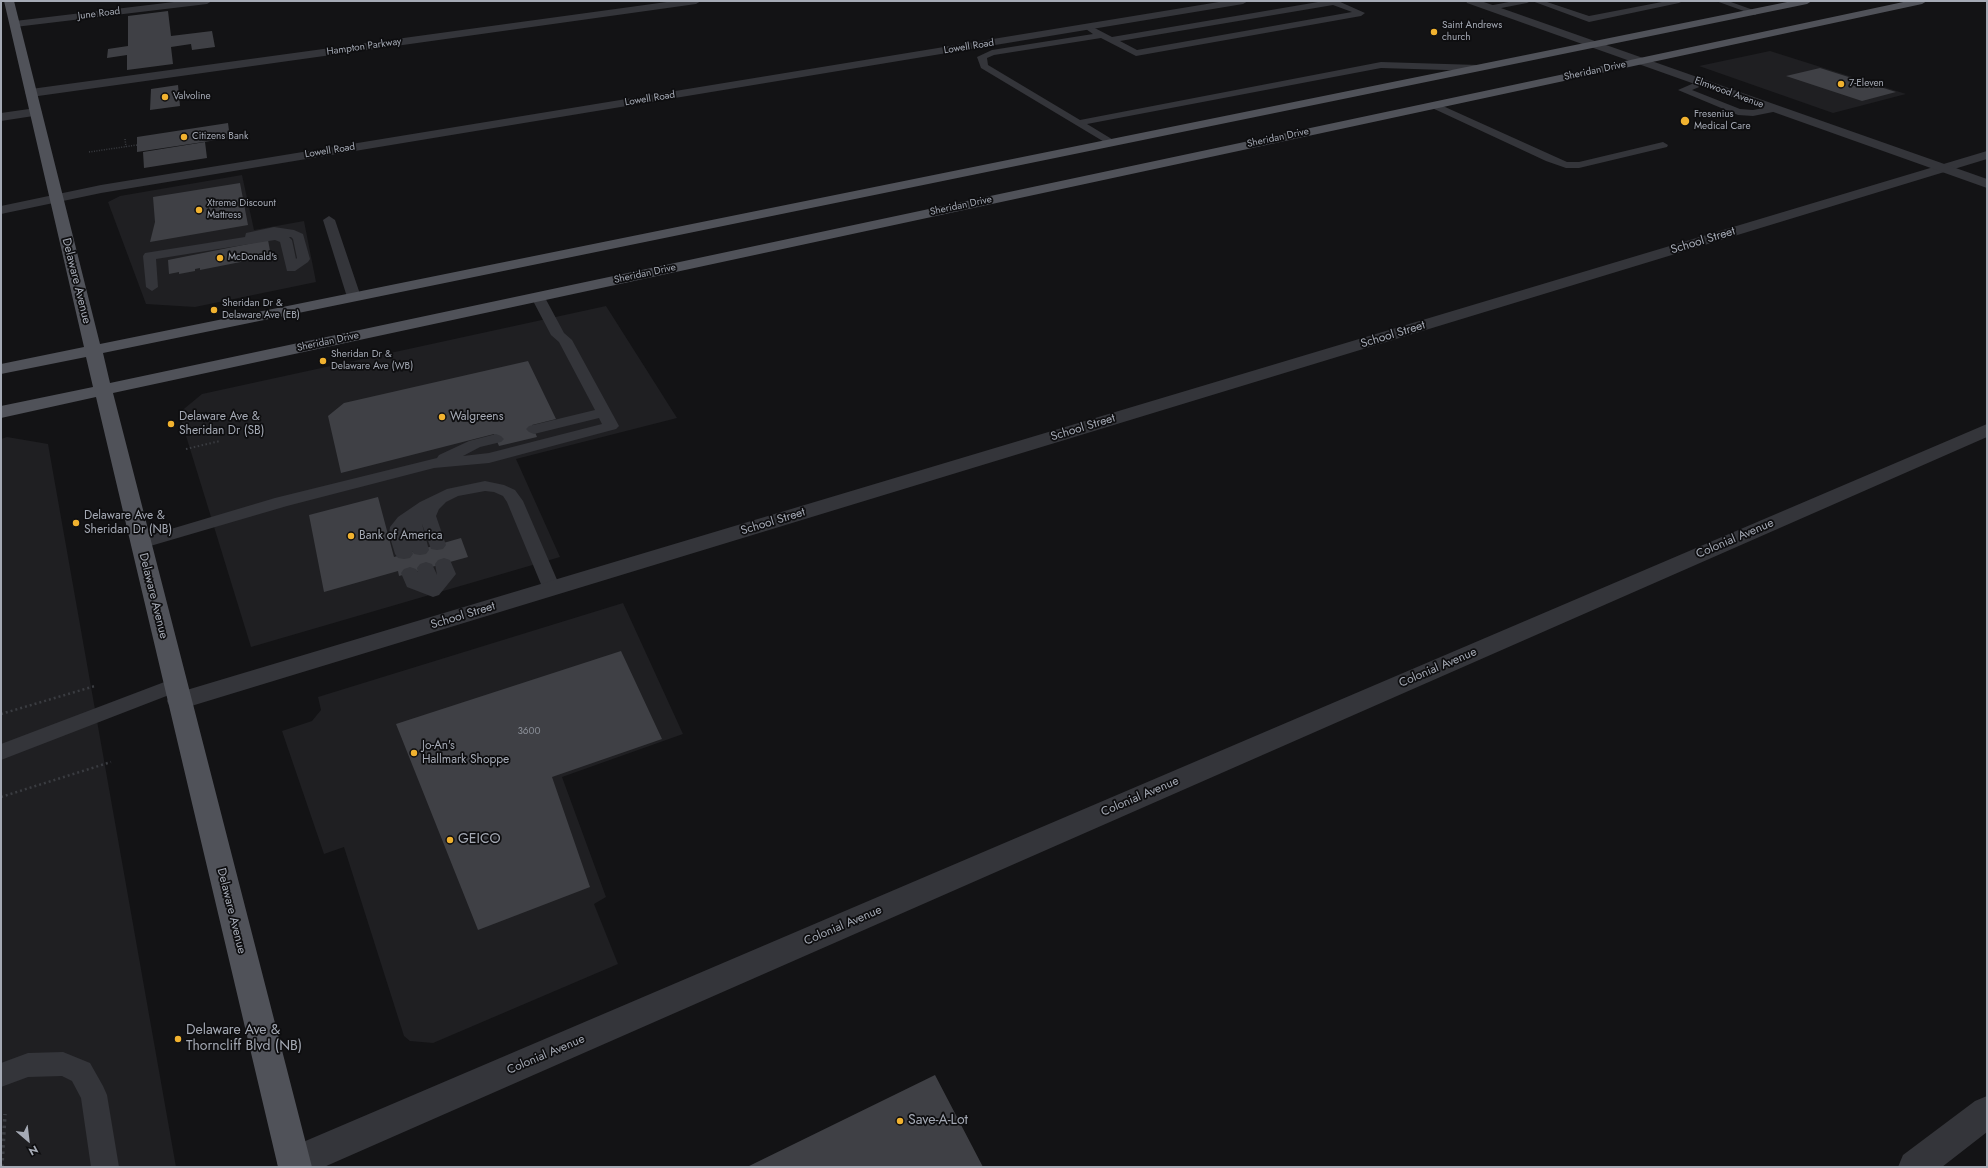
<!DOCTYPE html>
<html>
<head>
<meta charset="utf-8">
<style>
	body { margin:0 }
	#map { position:relative; width:1988px; height:1168px; overflow:hidden; background:#131315; font-family:Jost,sans-serif }
	canvas { display:block }
	.frame { position:absolute; inset:0; border:2px solid #a5aab5; pointer-events:none }
	.north { position:absolute; left:8px; top:1120px; width:40px; height:40px; -webkit-text-stroke:3px #0e0e10; paint-order:stroke; rotate:152deg; font-size:11px; font-weight:700; line-height:16px; text-align:center; color:#a5aab5 }
	.north::after { content:''; display:block; margin:auto; width:14px; height:18px; background:#a5aab5; clip-path:polygon(50% 0,100% 100%,50% 72%,0 100%) }
</style>
</head>
<body>
<div id="map">
<canvas width="1988" height="1168"></canvas>
<div class="frame"></div>
<div class="north">N</div>
</div>
<script>
const ctx = document.querySelector('canvas').getContext('2d');
ctx.lineJoin = 'round';
function fill(path, color) { ctx.fillStyle = color; ctx.fill(path, 'evenodd'); }
const shape = rows => new Path2D(rows.map(r => 'M' + r).join(''));
function stroke(path, color, width, dash) { ctx.strokeStyle = color; ctx.lineWidth = width; ctx.lineCap = dash ? 'butt' : 'round'; ctx.setLineDash(dash || []); ctx.stroke(path); }
function drawText(font, color, halo, rows, align = 'center') {
  ctx.font = font + ' Jost,sans-serif'; ctx.lineWidth = 3.5; ctx.setLineDash([]); ctx.textBaseline = 'middle'; ctx.strokeStyle = halo; ctx.fillStyle = color; for (const [text, x, y, turn = 0] of rows) {
    ctx.save(); ctx.translate(x, y); ctx.rotate((+turn || 0) * Math.PI / 180); ctx.textAlign = isNaN(turn) ? turn : align; if (halo) ctx.strokeText(text, 0, 0); ctx.fillText(text, 0, 0); ctx.restore();
  }
}
fill(shape([
	[1770,51,1906,94,1833,113,1699,66],
	[242,175,254,230,304,221,316,282,195,307,146,304,108,202,120,196],
	[606,306,677,418,516,459,560,557,251,647,179,413,202,394],
	[7,437,48,444,176,1167,1,1167,1,439],
	[623,603,683,734,562,777,606,897,594,904,618,964,433,1043,410,1041,404,1036,344,847,324,854,282,731,312,721,321,710,318,697]
]), '#1f1f22');
fill(shape([
	[168,11,171,36,212,31,215,47,192,50,191,44,171,47,173,64,127,70,127,55,107,58,108,49,128,46,128,16],
	[1820,68,1896,92,1862,101,1786,76],
	[178,85,180,106,150,110,151,89],
	[228,123,230,138,137,152,137,137],
	[205,142,207,158,144,168,143,152],
	[240,183,248,225,150,242,155,222,153,197],
	[268,240,271,256,200,270,200,268,195,269,195,271,179,274,179,272,169,274,168,260],
	[528,361,556,419,532,425,537,437,499,446,494,434,341,473,328,416,344,403],
	[378,497,394,557,461,538,468,557,399,576,398,571,324,592,309,515],
	[621,651,662,739,552,777,590,887,478,930,396,724],
	[935,1075,983,1167,747,1167]
]), '#3f4045');
stroke(shape([
	[125,139,126,147],
	[89,152,137,145]
]), '#3a3c41', 1.5, [1, 1.5]);
stroke(shape([
	[186,449,220,441]
]), '#3a3c41', 2, [1.5, 2.5]);
stroke(shape([
	[1,714,95,686],
	[1,797,111,762]
]), '#3a3c41', 2.5, [2, 3]);
stroke(shape([
	[2,1167,5,1114]
]), '#3a3c41', 3.5, [2.5, 4]);
fill(shape([
	[1324,1,1338,1,1365,13,1361,16,1136,56,1101,38,994,55,987,58,988,65,1080,120,1381,62,1478,65,1483,68,1478,71,1381,68,1087,124,1115,141,1116,143,1111,146,981,68,977,57,992,50,1093,34,1083,27,1087,24,1112,37,1324,1],
	[1333,5,1352,12,1137,50,1120,41,1333,5],
	[1514,1,1531,1,1527,3,1491,10,1487,8,1488,6,1514,1],
	[1532,1,1544,1,1589,16,1667,1,1683,1,1679,3,1589,22,1532,1],
	[1716,1,1728,1,1759,12,1755,15,1752,14,1716,1],
	[1701,80,1706,83,1704,85,1692,90,1740,109,1753,110,1774,106,1779,109,1778,111,1753,116,1738,115,1678,90,1701,80],
	[1434,102,1567,162,1579,162,1663,142,1668,145,1667,147,1579,168,1566,168,1546,161,1430,107,1429,105,1434,102],
	[329,216,335,220,361,297,359,300,349,300,347,297,323,220,329,216],
	[274,227,294,230,303,234,310,259,308,262,295,271,287,271,280,242,275,240,156,259,158,287,152,291,146,287,143,256,145,253,245,237,246,233,274,227],
	[289,237,291,237,293,239,297,258,296,259,292,240,289,237],
	[538,293,543,294,564,333,572,340,619,426,616,429,489,463,434,468,287,506,140,549,134,548,131,544,134,540,275,498,437,458,439,455,469,441,496,434,501,436,504,439,501,442,480,447,463,456,489,453,602,424,599,418,534,434,529,432,526,429,529,426,595,410,559,342,551,335,531,297,533,294,538,293],
	[485,481,504,485,515,490,523,501,561,589,558,593,552,595,546,593,543,589,507,502,503,496,494,492,485,491,458,496,446,502,439,509,436,516,446,545,443,549,437,550,431,549,422,524,429,550,426,554,420,555,414,554,412,551,413,554,410,558,404,559,398,558,395,554,389,534,390,527,398,517,420,502,447,489,485,481],
	[444,558,450,560,456,574,439,595,433,597,407,587,401,573,404,569,410,567,416,569,418,572,417,568,420,564,426,562,432,564,437,575,435,564,438,560,444,558],
	[175,678,182,680,185,685,182,690,1,760,1,744,175,678],
	[63,1052,90,1063,103,1086,107,1095,119,1167,91,1167,81,1098,72,1081,62,1076,28,1077,1,1087,1,1063,28,1053,63,1052]
]), '#34353a');
fill(shape([
	[182,1,212,1,207,4,15,27,10,24,15,21,182,1],
	[674,1,701,1,696,4,31,97,25,93,31,89,674,1],
	[1225,1,1248,1,1243,4,101,193,1,214,1,206,101,185,1225,1],
	[36,108,42,112,40,115,1,121,1,113,36,108],
	[1987,151,1987,159,188,707,179,710,170,707,167,701,170,695,1987,151],
	[1987,424,1987,437,324,1167,279,1167,277,1163,282,1151,1987,424],
	[1987,1096,1987,1132,1942,1167,1898,1167,1903,1155,1975,1101,1987,1096]
]), '#34353a');
fill(shape([
	[1466,1,1481,1,1987,179,1987,188,1467,3,1466,1]
]), '#34353a');
fill(shape([
	[4,1,14,1,100,344,1792,1,1812,1,1807,4,103,353,110,383,1908,1,1927,1,1922,4,113,393,312,1167,278,1167,96,397,1,418,1,406,93,387,86,357,1,374,1,364,84,347,4,1]
]), '#505259');
for (const [x, y, r, color] of [
	[1434,32,4,"#f1b22f"],
	[1841,84,4,"#f1b22f"],
	[165,97,4,"#f1b22f"],
	[1685,121,5,"#f1b22f"],
	[184,137,4,"#f1b22f"],
	[199,210,4,"#f1b22f"],
	[220,258,4,"#f1b22f"],
	[214,310,4,"#f1b22f"],
	[323,361,4,"#f1b22f"],
	[442,417,4,"#f1b22f"],
	[171,424,4,"#f1b22f"],
	[76,523,4,"#f1b22f"],
	[351,536,4,"#f1b22f"],
	[414,753,4,"#f1b22f"],
	[450,840,4,"#f1b22f"],
	[178,1039,4,"#f1b22f"],
	[900,1121,4,"#f1b22f"]
]) { const dot = new Path2D(); dot.arc(x, y, r, 0, 2 * Math.PI); ctx.fillStyle = color; ctx.fill(dot); stroke(dot, '#0e0e10', 1.5); }
drawText('10px', '#a5aab5', '#0e0e10', [
	["June Road",99,14,-7],
	["Hampton Parkway",364,47,-8],
	["Lowell Road",969,47,-9],
	["Sheridan Drive",1595,71,-12],
	["Elmwood Avenue",1729,93,20],
	["Lowell Road",650,99,-9],
	["Sheridan Drive",1278,138,-12],
	["Lowell Road",330,151,-9],
	["Sheridan Drive",961,206,-12],
	["Sheridan Drive",645,274,-12],
	["Sheridan Drive",328,342,-12]
]);
drawText('10px', '#a5aab5', '#0e0e10', [
	["Saint Andrews",1442,26],
	["church",1442,38],
	["7-Eleven",1849,84],
	["Valvoline",173,97],
	["Fresenius",1694,115],
	["Medical Care",1694,127],
	["Citizens Bank",192,137],
	["Xtreme Discount",207,204],
	["Mattress",207,216],
	["McDonald's",228,258],
	["Sheridan Dr &",222,304],
	["Delaware Ave (EB)",222,316],
	["Sheridan Dr &",331,355],
	["Delaware Ave (WB)",331,367]
], 'left');
drawText('10px', '#8c9099', null, [
	["3600",529,732]
]);
drawText('12px', '#a5aab5', '#0e0e10', [
	["School Street",1703,241,-17],
	["Delaware Avenue",76,281,76],
	["School Street",1393,335,-17],
	["School Street",1083,428,-17],
	["School Street",773,522,-17],
	["Colonial Avenue",1735,539,-23],
	["Delaware Avenue",153,596,76],
	["School Street",463,616,-17],
	["Colonial Avenue",1438,668,-23],
	["Colonial Avenue",1140,797,-23],
	["Delaware Avenue",231,911,76],
	["Colonial Avenue",843,926,-23],
	["Colonial Avenue",546,1055,-23]
]);
drawText('12px', '#a5aab5', '#0e0e10', [
	["Delaware Ave &",179,417],
	["Sheridan Dr (SB)",179,431],
	["Walgreens",450,417],
	["Delaware Ave &",84,516],
	["Sheridan Dr (NB)",84,530],
	["Bank of America",359,536],
	["Jo-An's",422,746],
	["Hallmark Shoppe",422,760]
], 'left');
drawText('14px', '#a5aab5', '#0e0e10', [
	["GEICO",458,840],
	["Delaware Ave &",186,1031],
	["Thorncliff Blvd (NB)",186,1047],
	["Save-A-Lot",908,1121]
], 'left');
</script>
</body>
</html>
